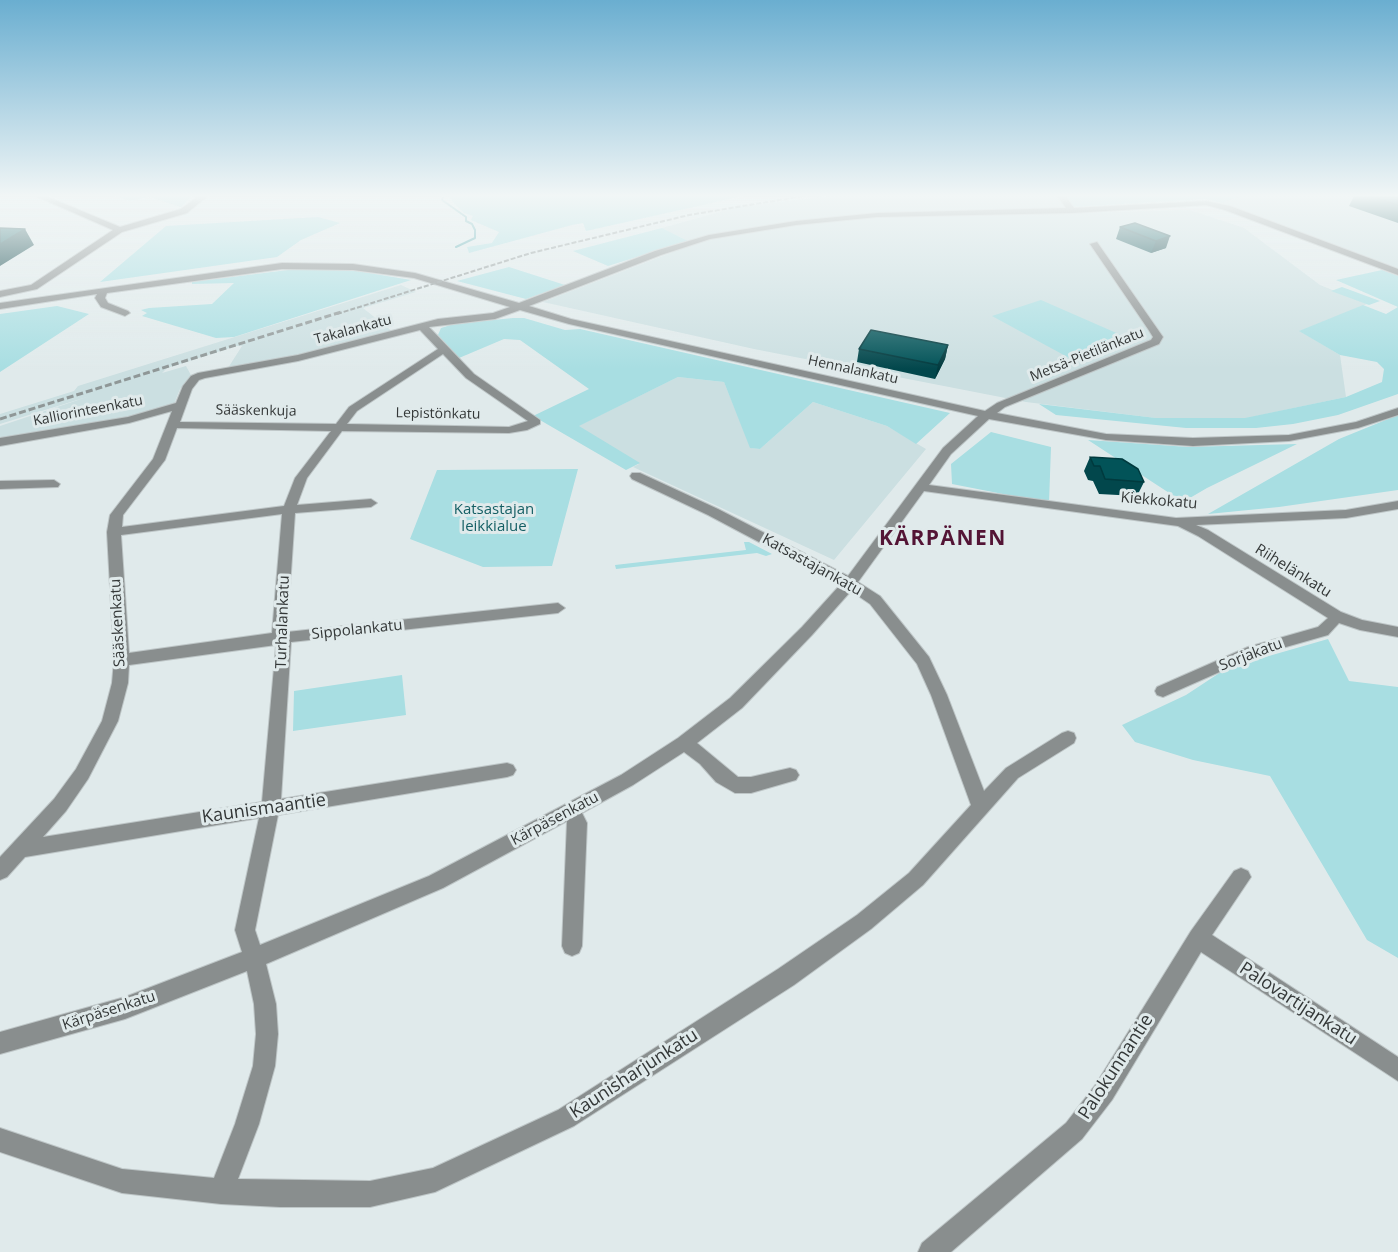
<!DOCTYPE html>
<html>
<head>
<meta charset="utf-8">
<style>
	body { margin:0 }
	canvas { display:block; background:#e0eaeb }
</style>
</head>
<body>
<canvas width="1398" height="1252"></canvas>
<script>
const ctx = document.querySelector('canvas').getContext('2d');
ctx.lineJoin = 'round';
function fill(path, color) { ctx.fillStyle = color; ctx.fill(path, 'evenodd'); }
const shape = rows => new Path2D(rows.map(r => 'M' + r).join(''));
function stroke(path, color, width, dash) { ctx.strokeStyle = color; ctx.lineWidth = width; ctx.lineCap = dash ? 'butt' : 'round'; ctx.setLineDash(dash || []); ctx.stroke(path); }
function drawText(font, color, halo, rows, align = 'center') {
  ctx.font = font + ' "Open Sans",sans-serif'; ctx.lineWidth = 6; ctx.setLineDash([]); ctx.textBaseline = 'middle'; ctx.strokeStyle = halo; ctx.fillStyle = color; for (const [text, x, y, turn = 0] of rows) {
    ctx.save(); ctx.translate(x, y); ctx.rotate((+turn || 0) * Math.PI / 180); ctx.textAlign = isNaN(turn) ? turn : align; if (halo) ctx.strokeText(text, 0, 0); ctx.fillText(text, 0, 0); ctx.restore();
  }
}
fill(shape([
	[846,194,1064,194,1076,213,1190,210,1244,228,1320,285,1367,304,1300,331,1340,355,1346,397,1247,418,1156,418,1026,402,754,349,543,302,694,244,662,228,738,207],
	[1239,194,1398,194,1398,276,1221,203,1242,196],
	[401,285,416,292,363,308,393,332,299,356,228,368,242,346,236,346,167,368,162,373,186,366,192,377,180,389,174,404,128,417,0,439,0,426,90,396,0,424,0,414,74,391,78,386],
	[678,377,724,382,751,448,760,449,813,402,887,426,926,449,834,560,633,467,639,464,578,426]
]), '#cbdfe1');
fill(shape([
	[108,194,194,194,181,207,149,197,130,201],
	[451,194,752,194,586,231,583,223,572,225,469,253,467,247,492,243,499,232,471,220,473,216,464,213,452,201,449,196],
	[1064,194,1239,194,1243,196,1221,203,1205,199,1072,207],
	[318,217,340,223,301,240,277,257,100,282,166,226],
	[662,228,688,241,608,266,573,251],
	[509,267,565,285,526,299,457,281],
	[296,269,351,270,411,280,234,337,216,338,142,316,147,313,141,310,149,308,212,304,234,283,192,284,192,282],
	[1382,270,1398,276,1398,307,1336,280],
	[1342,287,1380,301,1369,305,1331,291],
	[1041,300,1121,335,1116,344,1073,360,992,316],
	[1363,305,1386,314,1398,307,1398,394,1338,415,1293,424,1256,428,1186,428,1056,415,1039,404,1156,418,1245,418,1346,397,1382,382,1384,369,1377,362,1340,355,1299,331],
	[57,306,89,314,0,372,0,314],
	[513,318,524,318,565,330,580,329,950,413,916,444,887,426,813,402,760,449,750,448,724,382,678,377,579,426,640,463,626,470,533,416,589,389,520,340,504,339,459,358,438,335,441,328,454,324],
	[1398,415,1398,490,1279,507,1208,514,1339,439],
	[991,432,1051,447,1049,503,952,484,951,464],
	[1088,440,1188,447,1297,444,1207,488,1183,502],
	[578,469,552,566,483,567,410,539,437,470],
	[744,542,749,542,772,554,766,556,757,553,616,569,615,565,746,550],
	[1328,639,1349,681,1398,687,1398,958,1367,940,1270,776,1193,760,1135,742,1122,725,1186,695,1227,668],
	[402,675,406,715,293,731,294,691]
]), '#a8dee2');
stroke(shape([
	[441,194,444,195,442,200,466,217,466,221,472,224,475,230,475,238,456,247]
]), '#4da5ac', 2);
const minor = shape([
	[31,194,41,194,120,227,181,209,201,194,210,194,187,213,122,232,37,289,0,297,0,291,31,285,113,230,31,194],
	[1056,194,1064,194,1074,208,1206,201,1230,206,1398,269,1398,275,1225,210,1206,205,1072,213,877,217,796,225,710,239,661,255,529,306,571,319,985,411,997,403,1151,340,1153,337,1148,329,1090,244,1097,242,1163,337,1159,344,1005,407,997,413,1106,434,1193,438,1289,435,1356,422,1398,408,1398,415,1358,428,1289,441,1193,446,1106,440,989,419,951,454,929,485,1176,518,1346,510,1398,501,1398,509,1346,518,1196,525,1208,530,1341,612,1362,620,1398,627,1398,637,1360,630,1339,623,1328,635,1258,655,1163,697,1157,695,1155,691,1157,687,1248,647,1318,627,1328,618,1198,536,1178,526,924,491,858,582,880,596,929,657,947,695,984,791,1006,768,1062,733,1068,731,1074,733,1076,738,1074,743,1018,778,923,885,871,929,794,985,574,1126,435,1192,370,1207,280,1207,221,1204,122,1193,0,1152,0,1128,122,1169,214,1178,235,1124,253,1066,256,1034,254,1004,247,971,125,1019,0,1054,0,1032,125,997,242,952,235,930,259,818,25,857,7,877,0,880,0,857,54,799,76,769,102,721,112,683,114,660,107,532,110,515,153,459,172,411,129,423,0,446,0,438,128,417,176,403,183,386,191,376,198,373,298,355,438,319,493,313,510,307,414,278,353,270,282,269,107,293,105,298,108,303,128,311,130,313,125,316,101,307,95,298,97,294,0,309,0,303,282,263,353,264,415,273,519,303,655,251,709,235,796,221,877,213,1066,208,1056,194],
	[520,310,569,324,978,416,943,448,848,576,718,509,640,473,632,473,630,476,632,479,708,515,840,585,802,627,730,698,678,738,621,775,429,876,260,945,255,930,278,815,507,777,513,775,516,770,513,765,507,763,281,799,291,642,558,613,565,608,558,603,287,632,295,513,371,507,377,503,371,499,297,505,307,478,342,431,509,433,527,430,540,424,540,420,474,374,429,327,495,319,520,310],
	[420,330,438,349,349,407,336,424,180,422,192,389,199,380,205,378,298,361,420,330],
	[443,354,466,378,528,421,509,427,347,424,357,411,443,354],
	[177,428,331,431,295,478,284,506,122,527,123,515,165,460,177,428],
	[282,514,272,633,129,653,121,535,282,514],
	[851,591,870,604,917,664,931,695,971,805,909,873,857,915,778,969,558,1110,433,1168,370,1181,238,1179,259,1124,275,1066,278,1034,276,1004,266,964,443,888,567,821,562,946,565,953,572,956,579,953,582,946,587,823,582,813,633,785,684,752,700,764,716,782,735,793,751,793,796,780,799,775,796,770,790,768,751,777,738,777,697,743,742,708,812,635,851,591],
	[276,645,262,802,43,837,66,811,88,779,118,721,128,683,129,665,276,645],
	[54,480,60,484,58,487,0,489,0,481,54,480],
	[1241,868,1248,871,1251,877,1212,935,1398,1057,1398,1081,1201,952,1112,1100,1082,1139,951,1252,918,1252,922,1243,1066,1123,1096,1084,1191,931,1234,871,1241,868]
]);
stroke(minor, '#bec6c7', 2);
fill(minor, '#898e8e');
stroke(shape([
	[337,314,531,253,689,215,815,194]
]), '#8f9797', 2, [5, 2]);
stroke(shape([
	[0,419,341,312]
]), '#8f9797', 3, [7, 3]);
fill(shape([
	[1355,194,1398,194,1398,223,1349,206],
	[1135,223,1166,248,1151,253,1116,239,1120,227],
	[948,345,945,359,935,379,857,362,859,349],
	[1090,457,1144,482,1137,496,1099,494,1093,481,1088,480,1084,471]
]), '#02474c');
fill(shape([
	[25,229,34,245,0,266,0,244],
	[1170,236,1166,248,1151,253,1156,241],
	[948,345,945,359,935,379,938,365]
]), '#013a3e');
const building = shape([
	[1365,194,1398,194,1398,205,1365,194],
	[1135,223,1170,236,1156,241,1120,227,1135,223],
	[0,228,25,229,0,244,0,228],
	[871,330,948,345,938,365,859,349,871,330],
	[1090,457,1122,459,1138,469,1144,482,1105,479,1100,466,1094,466,1090,457]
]);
fill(building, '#025358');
stroke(building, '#013a3e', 1.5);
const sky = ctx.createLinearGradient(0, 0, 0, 369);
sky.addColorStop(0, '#6aaed0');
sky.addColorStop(0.53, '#f1f6f6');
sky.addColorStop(1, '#f1f6f600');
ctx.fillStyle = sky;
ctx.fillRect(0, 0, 1398, 369);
drawText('14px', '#343838', '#e0eaeb', [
	["Takalankatu",353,330,-15],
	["Metsä-Pietilänkatu",1087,355,-22],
	["Hennalankatu",853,370,12],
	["Kalliorinteenkatu",88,411,-11],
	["Sääskenkuja",256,411,1],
	["Lepistönkatu",438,414,1]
]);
drawText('15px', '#343838', '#e0eaeb', [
	["Kiekkokatu",1159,501,5],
	["Katsastajankatu",812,565,29],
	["Riihelänkatu",1293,571,32],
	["Turhalankatu",283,622,-88],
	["Sääskenkatu",118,623,-93],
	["Sippolankatu",357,630,-6],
	["Sorjakatu",1251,655,-21],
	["Kärpäsenkatu",555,819,-28],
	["Kärpäsenkatu",109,1011,-18]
]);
drawText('15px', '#145f64', '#e0eaeb', [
	["Katsastajan",494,510],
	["leikkialue",494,527]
]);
drawText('18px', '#343838', '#e0eaeb', [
	["Kaunismaantie",264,809,-8],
	["Palovartijankatu",1298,1004,33],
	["Palokunnantie",1116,1067,-57],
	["Kaunisharjunkatu",634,1074,-33]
]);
ctx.letterSpacing = '1.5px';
drawText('bold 21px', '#531435', '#e0eaeb', [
	["KÄRPÄNEN",943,539]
]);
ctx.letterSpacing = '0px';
</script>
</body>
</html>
